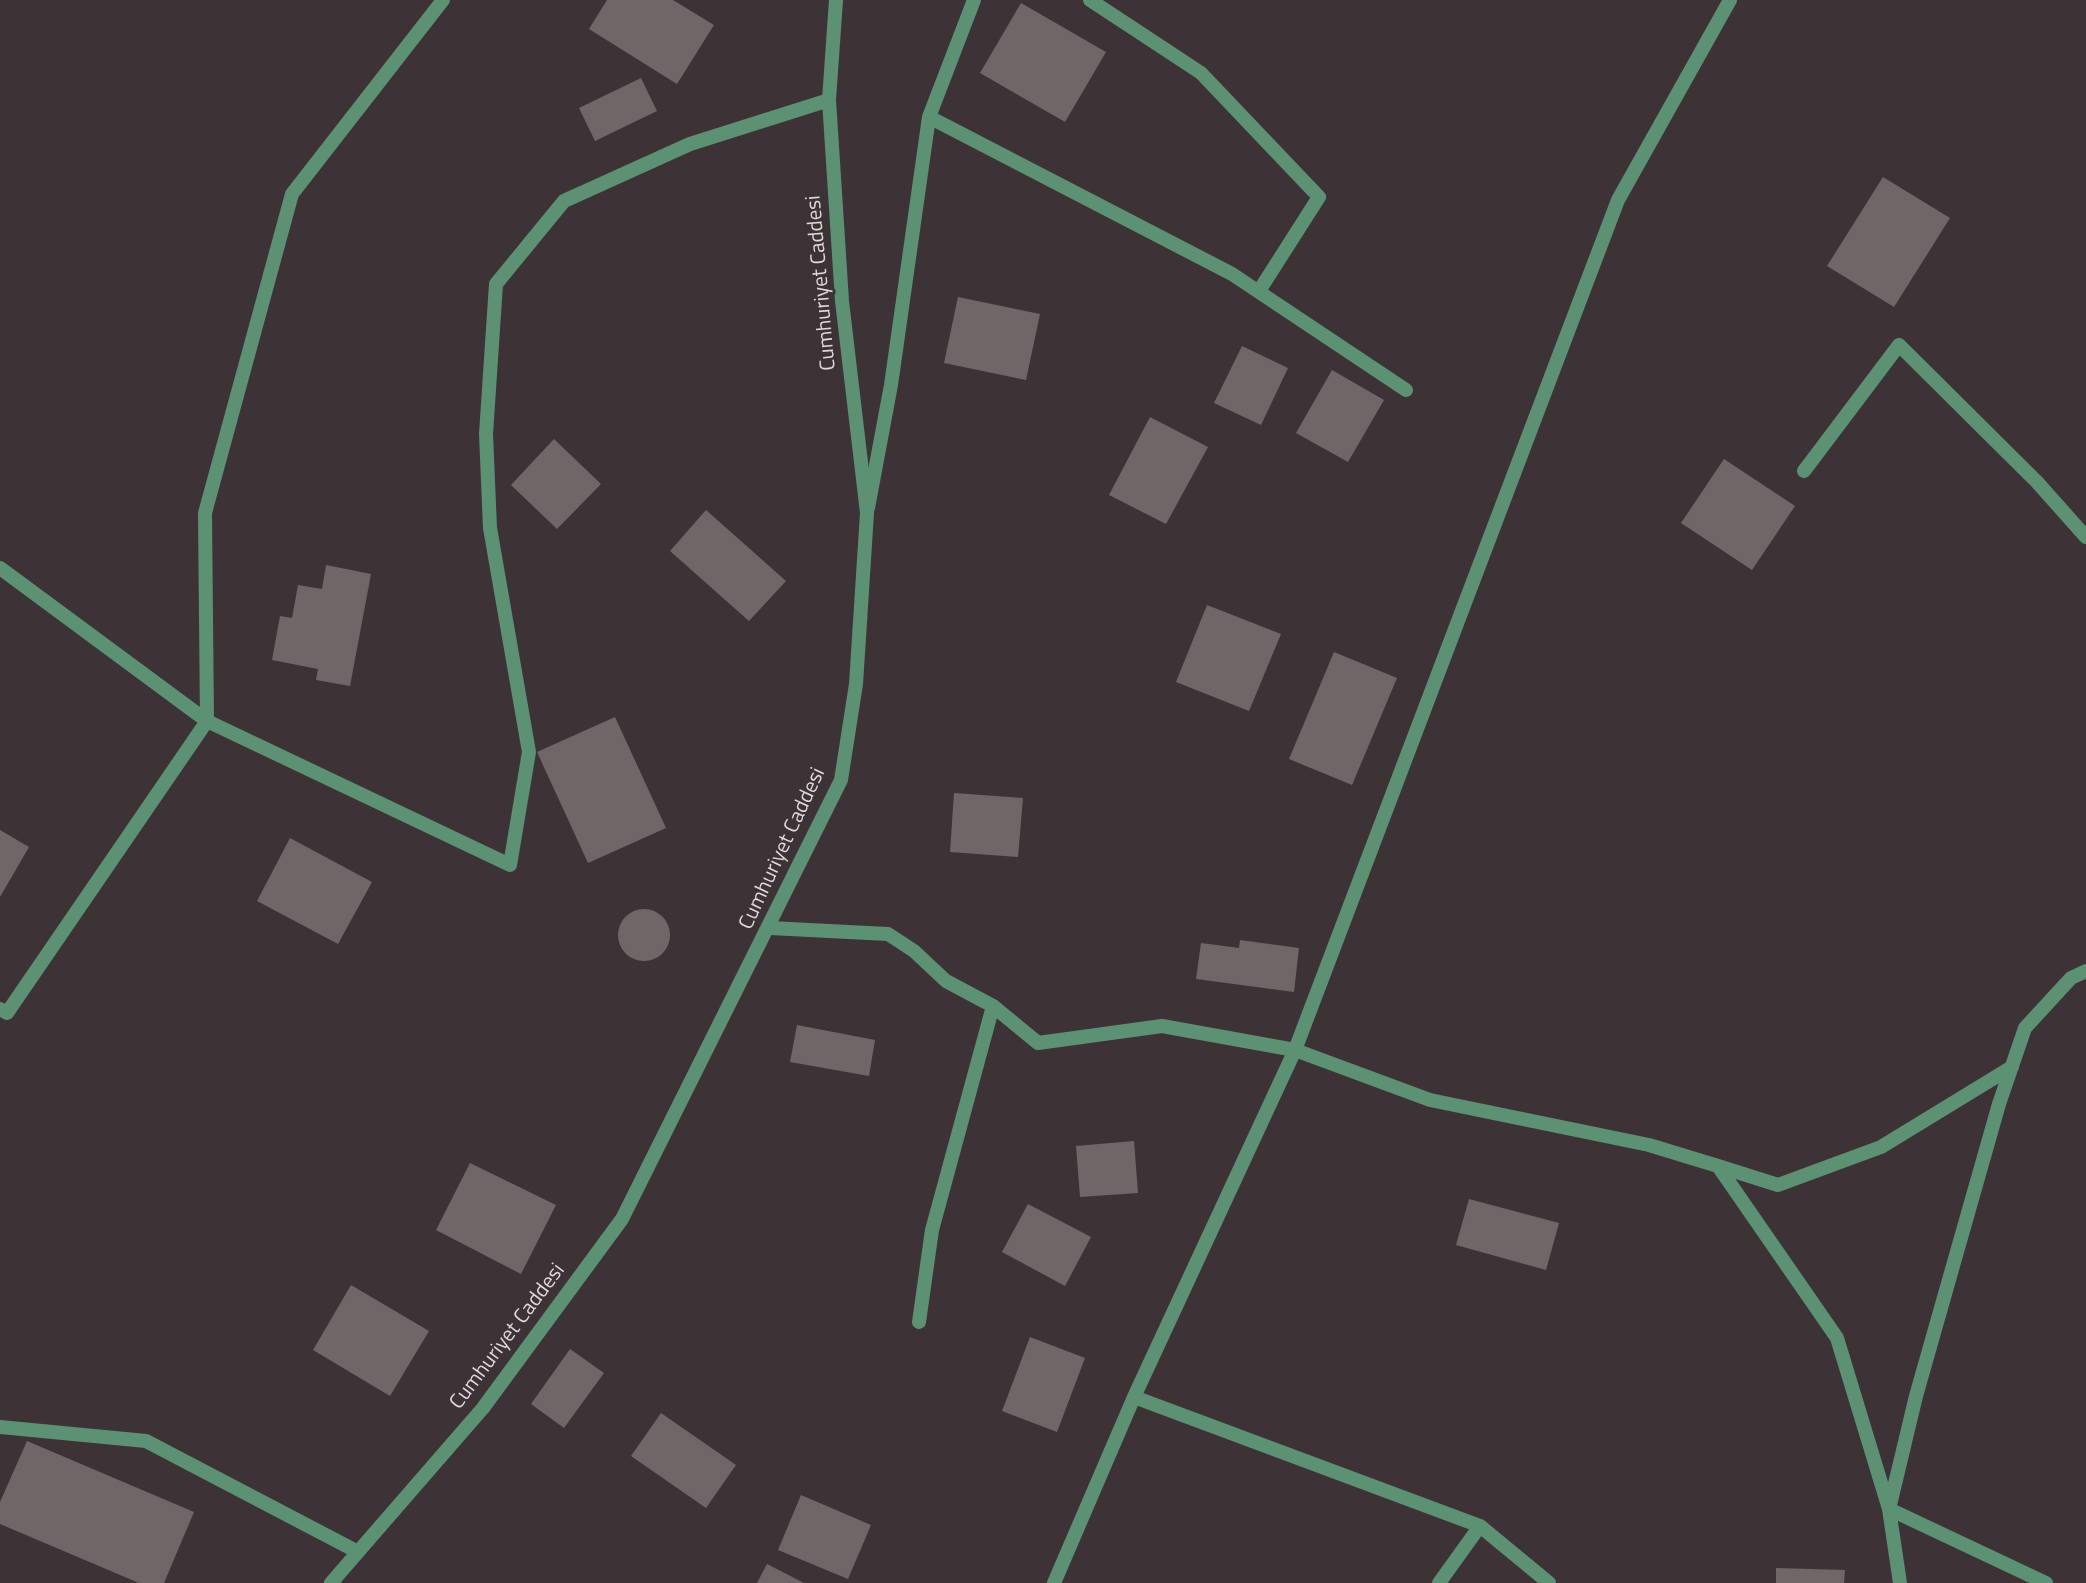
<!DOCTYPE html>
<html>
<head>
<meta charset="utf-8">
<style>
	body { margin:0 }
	canvas { display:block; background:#3d3336 }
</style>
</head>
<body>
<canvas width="2086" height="1583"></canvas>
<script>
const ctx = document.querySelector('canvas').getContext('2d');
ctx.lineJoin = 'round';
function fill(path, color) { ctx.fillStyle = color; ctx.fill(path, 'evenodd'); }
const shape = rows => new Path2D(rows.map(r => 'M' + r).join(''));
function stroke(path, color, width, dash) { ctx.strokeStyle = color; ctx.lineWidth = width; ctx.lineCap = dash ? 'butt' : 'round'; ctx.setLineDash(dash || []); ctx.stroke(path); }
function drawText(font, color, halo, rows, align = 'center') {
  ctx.font = font + ' "Titillium Web",sans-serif'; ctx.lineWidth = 6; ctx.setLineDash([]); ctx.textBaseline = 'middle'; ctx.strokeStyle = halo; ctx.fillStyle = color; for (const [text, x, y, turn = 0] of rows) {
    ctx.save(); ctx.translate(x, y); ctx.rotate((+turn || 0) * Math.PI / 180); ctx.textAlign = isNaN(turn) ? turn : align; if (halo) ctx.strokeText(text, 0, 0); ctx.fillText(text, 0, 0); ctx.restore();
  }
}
fill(shape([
	[607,0,673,0,714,25,677,84,589,29],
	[1021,3,1106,52,1065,122,980,73],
	[641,78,657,111,595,141,579,108],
	[1883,177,1950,218,1894,307,1827,266],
	[958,297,1040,314,1026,380,944,363],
	[1242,346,1288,368,1261,425,1214,403],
	[1332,370,1384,400,1348,462,1296,433],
	[1150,417,1208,447,1166,524,1109,495],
	[554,439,601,484,557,529,511,485],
	[1724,459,1795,506,1752,570,1681,523],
	[706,510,786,581,749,621,670,551],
	[326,565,371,574,350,686,316,680,318,669,272,660,280,616,292,618,298,585,322,589],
	[1207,605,1281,634,1249,711,1176,682],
	[1334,652,1397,678,1352,785,1289,759],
	[615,717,666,828,588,863,537,752],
	[954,793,1023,798,1018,857,950,852],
	[0,830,29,847,0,897],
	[290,838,372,882,338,944,257,901],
	'618 935a26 26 0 1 1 52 0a26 26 0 1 1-52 0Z',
	[1240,940,1299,948,1294,992,1196,979,1201,943,1239,948],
	[797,1025,875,1040,869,1076,790,1062],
	[1134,1141,1138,1193,1080,1197,1076,1146],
	[470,1163,556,1205,521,1274,436,1230],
	[1469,1199,1559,1223,1546,1270,1456,1245],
	[1028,1204,1091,1237,1065,1286,1002,1252],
	[351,1285,429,1331,390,1396,313,1350],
	[1030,1337,1085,1358,1057,1432,1002,1411],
	[570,1349,604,1373,564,1428,531,1404],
	[661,1413,736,1465,706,1508,631,1456],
	[27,1441,194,1512,164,1583,139,1583,0,1524,0,1502],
	[801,1495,871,1525,848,1579,778,1550],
	[767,1564,804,1583,757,1583],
	[1776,1568,1845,1570,1844,1583,1776,1583]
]), '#706567');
stroke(shape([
	[443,0,292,194,205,513,207,721,510,865,529,752,490,528,486,434,496,284,564,201,690,144,829,100],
	[1090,0,1201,73,1319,197,1259,291],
	[929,117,1232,274,1406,390],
	[1804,471,1899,345,2037,482,2086,537],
	[868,508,891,385,929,117,974,0],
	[0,568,207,721,7,1013,0,1009],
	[770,928,888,934,914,951,946,981,993,1006,1038,1043,1162,1026,1295,1050,1430,1100,1649,1145,1718,1166,1837,1338,1889,1509,2046,1583],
	[1718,1166,1778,1185,1881,1147,2012,1067],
	[919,1322,932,1230,993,1006],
	[1134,1397,1480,1526,1549,1583],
	[0,1427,146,1441,358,1552],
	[1054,1583,1134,1397,1295,1050,1618,200,1730,0],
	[1439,1583,1480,1526],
	[1900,1583,1889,1509,1916,1396,1999,1104,2025,1028,2071,978,2086,971]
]), '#5c9173', 14);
stroke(shape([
	[331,1583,483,1408,622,1219,841,780,856,684,867,513,842,301,829,100,836,0]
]), '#5c9173', 14);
drawText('21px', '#ded8d9', '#3d3336', [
	["Cumhuriyet Caddesi",822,283,-95],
	["Cumhuriyet Caddesi",783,849,-65],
	["Cumhuriyet Caddesi",508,1337,-53]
]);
</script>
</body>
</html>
